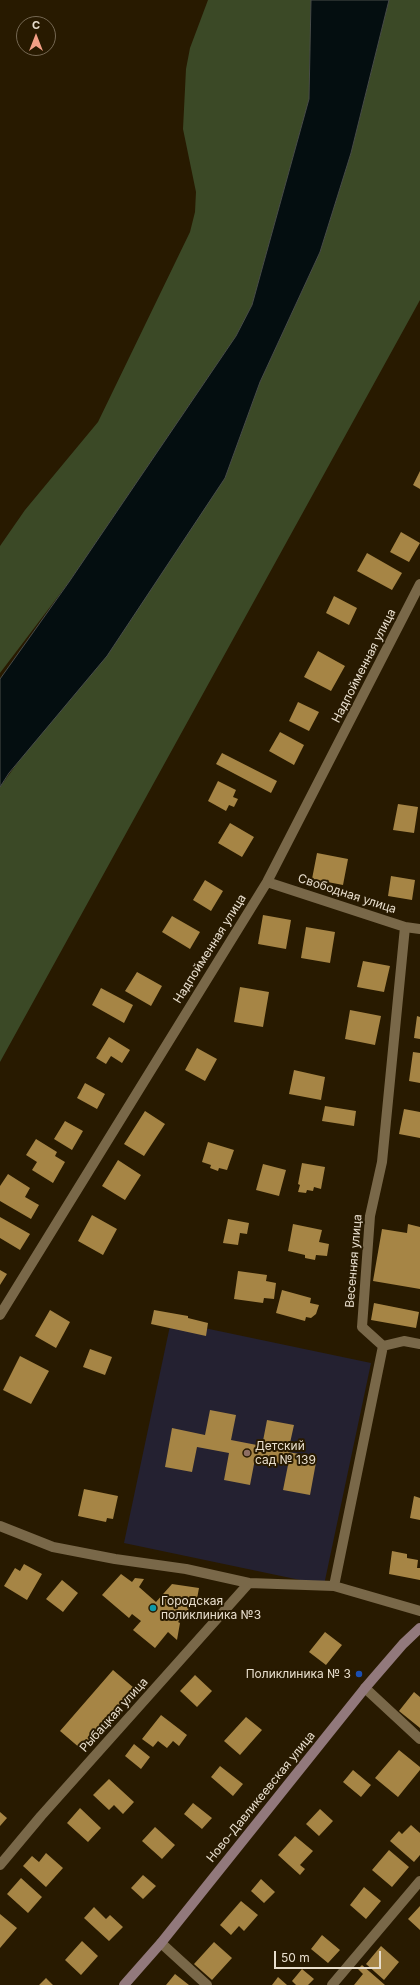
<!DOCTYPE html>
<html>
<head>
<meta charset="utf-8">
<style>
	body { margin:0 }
	#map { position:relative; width:420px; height:1985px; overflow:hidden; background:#281a00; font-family:Inter,sans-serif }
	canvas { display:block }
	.north { position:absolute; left:16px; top:16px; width:40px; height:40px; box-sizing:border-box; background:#281a00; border:1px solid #756852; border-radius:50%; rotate:0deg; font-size:11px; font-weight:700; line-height:16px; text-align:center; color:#e8decd }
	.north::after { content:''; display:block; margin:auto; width:14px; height:18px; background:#f39f85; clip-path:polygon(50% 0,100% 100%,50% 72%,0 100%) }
	.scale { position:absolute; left:274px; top:1951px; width:107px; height:18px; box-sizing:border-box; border:2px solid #e8decd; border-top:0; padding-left:5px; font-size:12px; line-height:14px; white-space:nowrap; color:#e8decd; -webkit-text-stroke:3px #281a00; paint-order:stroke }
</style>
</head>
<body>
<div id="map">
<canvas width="420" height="1985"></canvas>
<div class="north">С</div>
<div class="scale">50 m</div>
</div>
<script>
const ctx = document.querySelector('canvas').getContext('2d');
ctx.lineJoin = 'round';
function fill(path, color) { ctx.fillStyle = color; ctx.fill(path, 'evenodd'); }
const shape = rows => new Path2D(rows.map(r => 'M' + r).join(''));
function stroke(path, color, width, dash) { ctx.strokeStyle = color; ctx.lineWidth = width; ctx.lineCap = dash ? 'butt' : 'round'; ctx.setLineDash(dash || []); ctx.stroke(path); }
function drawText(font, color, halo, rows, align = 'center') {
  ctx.font = font + ' Inter,sans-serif'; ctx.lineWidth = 4; ctx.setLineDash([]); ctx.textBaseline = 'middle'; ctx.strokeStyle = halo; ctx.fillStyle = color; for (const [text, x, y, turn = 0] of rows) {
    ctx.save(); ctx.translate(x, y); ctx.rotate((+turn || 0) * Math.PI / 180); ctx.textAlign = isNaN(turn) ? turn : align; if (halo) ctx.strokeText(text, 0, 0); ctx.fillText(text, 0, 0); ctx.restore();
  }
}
fill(shape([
	[171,1321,371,1363,324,1585,124,1543]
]), '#242131');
fill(shape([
	[208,0,311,0,309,99,252,305,236,336,69,582,0,673,0,546,25,510,98,422,190,232,195,212,196,192,183,129,186,69,190,48],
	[389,0,420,0,420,300,0,1062,0,787,225,478,260,382,320,252,351,153]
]), '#3b4926');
const water = shape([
	[311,0,389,0,351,153,320,252,260,382,225,478,107,656,9,773,0,787,0,679,69,582,236,336,252,305,309,99,311,0]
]);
fill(water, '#040e10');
stroke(water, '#484c49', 1);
fill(shape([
	[420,471,420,489,413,485],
	[401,532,420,543,409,562,390,552],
	[367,553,402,573,392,590,357,571],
	[334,596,357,608,349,625,326,613],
	[318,651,345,666,331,691,304,677],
	[298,702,319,712,309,731,289,721],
	[280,732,304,745,294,765,269,751],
	[222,753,277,781,271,793,216,764],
	[218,781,236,790,233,797,238,799,234,807,229,805,226,811,208,801],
	[398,804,418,807,414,833,393,830],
	[230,823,254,837,242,857,218,843],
	[317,853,348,859,343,885,312,879],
	[391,876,415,880,412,900,388,896],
	[205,880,223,891,211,911,193,900],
	[263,915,291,920,286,949,258,944],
	[172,916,200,932,190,949,162,932],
	[306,927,335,932,330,963,301,958],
	[363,961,390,966,384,992,357,987],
	[137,972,162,986,151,1006,125,991],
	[240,987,269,992,263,1027,234,1022],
	[101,988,133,1005,124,1023,92,1005],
	[350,1010,381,1016,375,1045,345,1039],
	[417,1016,420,1017,420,1039,414,1038],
	[109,1037,130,1050,122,1063,111,1056,106,1064,96,1058],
	[197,1048,217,1059,205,1081,185,1070],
	[413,1052,420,1053,420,1083,409,1081],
	[294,1070,325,1077,321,1100,289,1094],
	[85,1083,105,1094,97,1109,77,1098],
	[325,1106,356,1111,354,1126,322,1121],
	[404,1109,420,1112,420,1138,399,1134],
	[145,1111,165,1124,144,1156,124,1144],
	[65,1121,83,1131,72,1150,54,1139],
	[36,1139,57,1152,55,1156,65,1162,53,1183,32,1170,37,1162,26,1155],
	[208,1142,234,1150,227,1170,219,1168,218,1171,210,1168,211,1165,202,1162],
	[118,1160,141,1175,125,1200,102,1186],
	[302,1163,325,1167,321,1189,314,1187,313,1191,307,1190,306,1193,298,1192,300,1185,298,1184],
	[263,1164,286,1170,279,1196,256,1190],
	[8,1174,30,1188,25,1197,39,1205,31,1219,0,1201,0,1186],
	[92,1215,117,1229,103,1255,78,1241],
	[0,1217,30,1234,20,1250,0,1238],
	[228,1219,249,1223,247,1234,240,1233,238,1245,223,1243],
	[293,1224,322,1230,319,1242,329,1244,327,1256,316,1255,315,1260,305,1258,305,1255,288,1251],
	[408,1224,420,1227,420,1289,373,1281,382,1229,407,1233],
	[0,1270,7,1274,0,1285],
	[238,1271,267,1275,266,1281,276,1283,274,1299,264,1298,263,1303,234,1299],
	[282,1290,311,1298,310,1303,319,1305,316,1314,311,1318,306,1317,305,1321,276,1313],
	[374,1303,419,1312,416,1328,371,1320],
	[50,1310,70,1322,56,1348,35,1336],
	[154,1310,188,1316,188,1318,208,1323,206,1336,151,1324],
	[90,1349,112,1357,105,1375,83,1367],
	[20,1356,49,1371,31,1404,3,1390],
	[210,1410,236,1415,231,1440,262,1446,267,1420,294,1425,288,1452,317,1457,310,1495,283,1490,288,1465,255,1459,250,1485,224,1480,229,1453,197,1447,192,1472,165,1467,172,1428,205,1435],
	[84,1489,118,1496,113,1519,107,1518,106,1522,78,1516],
	[414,1496,420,1498,420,1520,410,1518],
	[392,1551,407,1554,407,1558,418,1560,417,1568,420,1568,420,1580,389,1574],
	[24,1564,42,1574,27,1600,4,1586,15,1568,20,1571],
	[121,1574,132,1582,135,1578,144,1579,139,1587,156,1602,172,1584,199,1588,197,1599,178,1622,180,1623,177,1640,168,1632,155,1648,133,1630,141,1621,132,1614,129,1618,102,1595],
	[62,1580,78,1593,63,1612,46,1599],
	[325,1632,342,1645,326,1665,309,1652],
	[113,1670,134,1688,81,1749,60,1731],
	[195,1675,212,1691,197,1707,180,1691],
	[414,1692,420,1697,420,1728,399,1711],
	[161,1715,187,1735,179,1746,173,1741,167,1748,158,1741,153,1747,142,1739],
	[246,1717,262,1730,240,1755,224,1741],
	[134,1744,150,1757,141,1769,125,1756],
	[399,1750,420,1767,420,1770,398,1797,375,1778],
	[220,1766,243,1784,233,1796,211,1777],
	[353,1770,371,1785,361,1797,343,1782],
	[109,1779,134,1802,123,1814,114,1805,109,1810,93,1795],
	[193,1803,212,1818,202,1829,184,1814],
	[80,1808,101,1828,88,1842,67,1823],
	[320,1809,333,1821,319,1836,306,1824],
	[0,1812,7,1818,0,1826],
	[411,1825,420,1833,420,1855,414,1862,390,1841,399,1831,402,1834],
	[155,1827,175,1845,162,1859,142,1841],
	[295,1836,313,1851,300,1865,305,1869,300,1875,278,1855],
	[389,1850,409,1867,392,1887,372,1870],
	[46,1853,63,1868,46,1887,23,1866,32,1856,39,1862],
	[143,1875,156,1886,143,1899,131,1888],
	[21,1878,42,1897,28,1913,7,1894],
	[261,1879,275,1892,264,1903,251,1891],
	[364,1887,381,1901,366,1919,350,1905],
	[241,1901,258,1915,244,1931,239,1926,231,1935,220,1925],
	[420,1906,420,1930,408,1919],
	[94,1907,106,1919,110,1915,123,1927,109,1941,84,1918],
	[0,1914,17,1928,0,1948],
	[322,1935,340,1950,328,1963,311,1949],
	[82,1941,98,1956,81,1975,65,1960],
	[214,1942,232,1958,212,1980,194,1964],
	[381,1946,399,1962,384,1980,366,1964],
	[362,1965,385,1985,354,1985,363,1974,358,1969],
	[302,1969,314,1979,308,1985,296,1985,292,1981],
	[175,1974,189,1985,166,1985],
	[278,1977,287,1985,272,1985],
	[46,1978,53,1985,39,1985]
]), '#a68545');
stroke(shape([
	[267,882,405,927,420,929],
	[0,1315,267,882,420,584],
	[383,1346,404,1341,420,1344],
	[0,1526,53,1547,115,1559,186,1569,249,1583,334,1586,420,1611],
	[334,1586,383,1346,362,1327,370,1216,382,1162,405,927],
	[365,1688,420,1739],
	[0,1865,41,1816,249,1583],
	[161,1943,207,1985],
	[332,1985,420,1881]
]), '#796849', 10);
stroke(shape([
	[124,1985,161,1943,365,1688,403,1644,420,1628]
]), '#92797c', 10);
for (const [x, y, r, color] of [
	[247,1453,4,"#8d6e63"],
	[153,1608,4,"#0f9aa8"],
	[359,1674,4,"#1a4fb4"]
]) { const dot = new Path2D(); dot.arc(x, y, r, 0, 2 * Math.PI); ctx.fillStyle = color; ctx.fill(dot); stroke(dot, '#281a00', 1.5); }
drawText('12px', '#e8decd', '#281a00', [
	["Надпойменная улица",364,666,-63],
	["Свободная улица",347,894,18],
	["Надпойменная улица",210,949,-58],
	["Весенняя улица",354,1261,-85],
	["Рыбацкая улица",114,1715,-48],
	["Ново-Давликеевская улица",261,1797,-51]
]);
drawText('12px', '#e8decd', '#281a00', [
	["Детский",255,1446],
	["сад № 139",255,1460],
	["Городская",161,1601],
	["поликлиника №3",161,1615],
	["Поликлиника № 3",351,1674,"right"]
], 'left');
</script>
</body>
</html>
